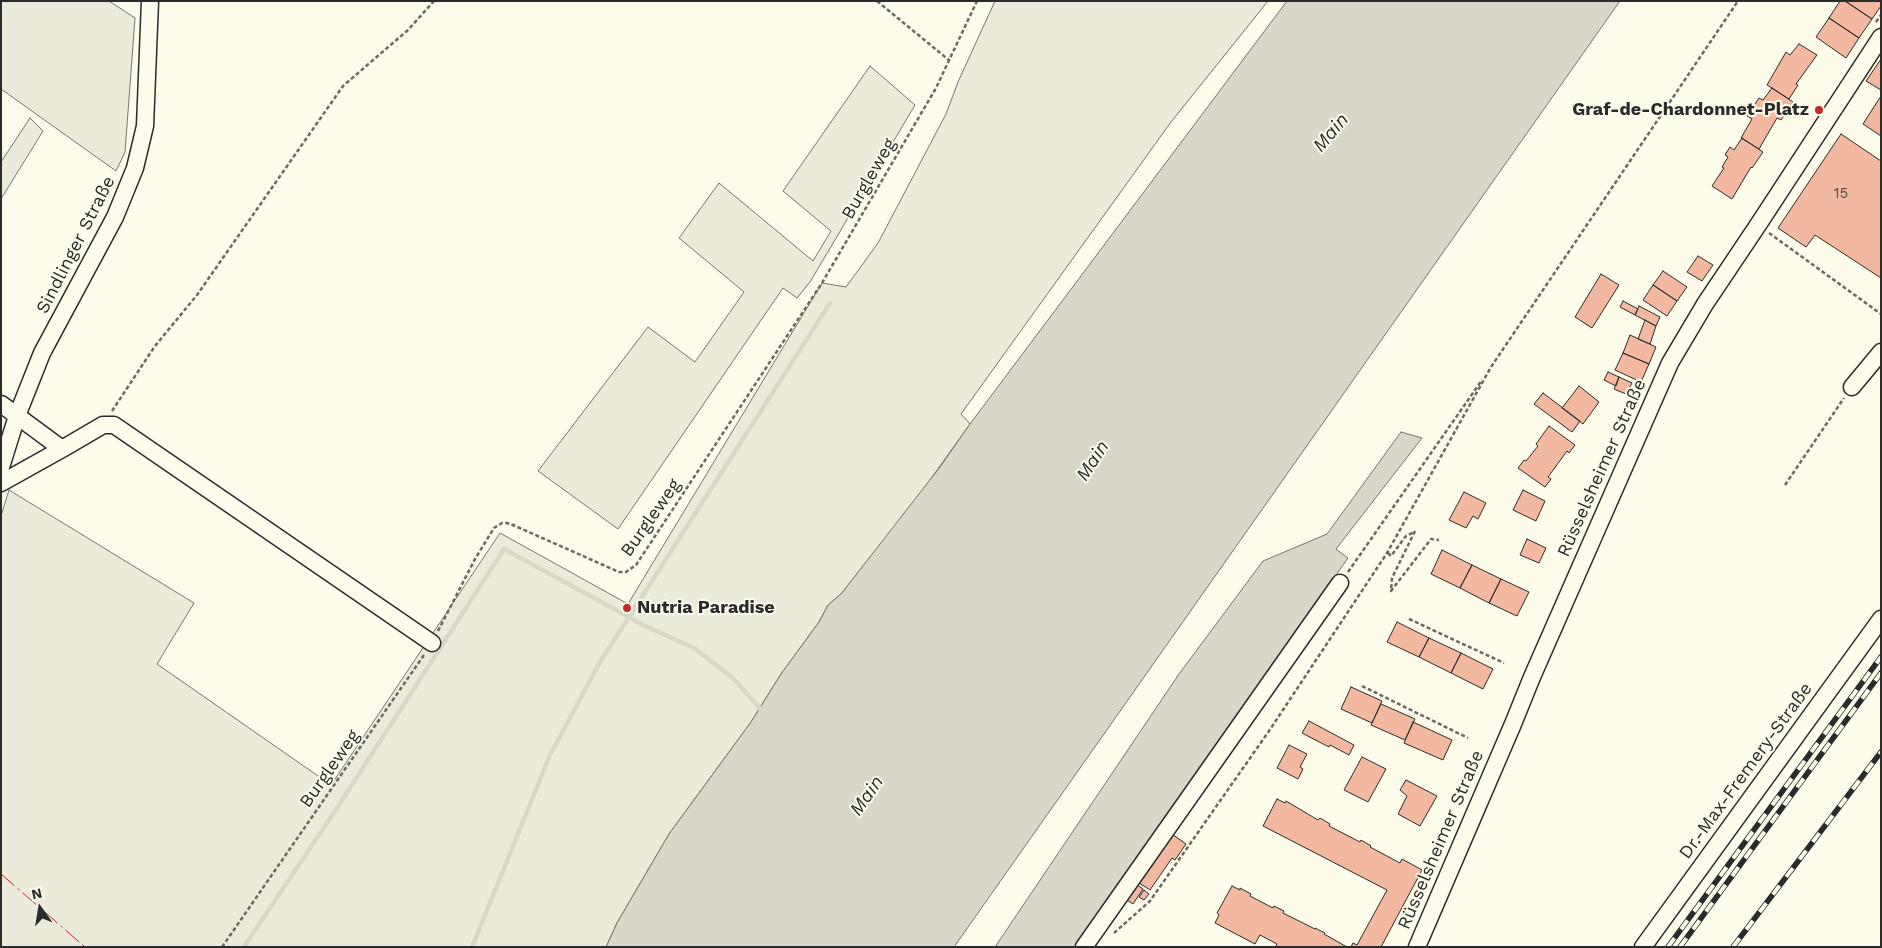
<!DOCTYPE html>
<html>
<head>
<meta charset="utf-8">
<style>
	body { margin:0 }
	#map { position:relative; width:1882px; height:948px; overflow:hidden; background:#fdfbea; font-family:"Work Sans",sans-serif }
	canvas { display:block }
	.frame { position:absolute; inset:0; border:2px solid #2b2b2b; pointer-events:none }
	.north { position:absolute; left:15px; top:883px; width:50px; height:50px; -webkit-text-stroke:4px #fdfbea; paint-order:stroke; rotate:347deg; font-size:14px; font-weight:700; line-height:20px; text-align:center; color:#2b2b2b }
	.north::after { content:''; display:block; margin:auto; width:18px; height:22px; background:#2b2b2b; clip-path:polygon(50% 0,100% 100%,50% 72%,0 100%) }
</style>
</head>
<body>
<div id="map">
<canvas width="1882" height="948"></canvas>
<div class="frame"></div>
<div class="north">N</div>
</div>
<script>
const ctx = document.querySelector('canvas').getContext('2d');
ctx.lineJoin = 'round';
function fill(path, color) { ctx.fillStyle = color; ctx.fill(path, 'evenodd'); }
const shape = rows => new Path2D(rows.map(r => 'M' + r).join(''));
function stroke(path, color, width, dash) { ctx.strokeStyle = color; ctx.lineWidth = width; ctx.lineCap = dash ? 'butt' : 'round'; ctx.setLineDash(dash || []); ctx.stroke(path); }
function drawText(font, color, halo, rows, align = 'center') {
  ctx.font = font + ' "Work Sans",sans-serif'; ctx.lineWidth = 4; ctx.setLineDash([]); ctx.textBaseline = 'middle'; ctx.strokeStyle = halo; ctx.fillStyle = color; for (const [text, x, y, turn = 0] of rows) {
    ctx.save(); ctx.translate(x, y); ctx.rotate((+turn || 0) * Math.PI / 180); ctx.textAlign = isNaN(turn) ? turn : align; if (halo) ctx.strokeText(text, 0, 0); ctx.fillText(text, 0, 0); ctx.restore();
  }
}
const green = shape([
	[1,1,109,1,135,18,125,152,116,171,1,89,1,1],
	[995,1,1268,1,1171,122,961,414,970,424,912,505,841,594,828,605,819,622,781,674,751,722,669,834,617,923,606,947,1,947,1,516,9,490,194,603,157,664,331,785,500,533,628,604,822,283,846,287,878,243,946,114,958,82,995,1],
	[870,66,915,105,810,282,797,298,783,288,618,529,538,471,648,327,695,362,744,292,679,238,719,183,813,261,831,231,783,191,870,66],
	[30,118,43,131,1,199,1,162,30,118]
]);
fill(green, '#ecebdb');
stroke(green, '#74746e', 1);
const water = shape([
	[1287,1,1620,1,954,947,606,947,617,923,669,834,751,722,781,674,819,622,828,605,841,594,940,467,970,424,1287,1],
	[1401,432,1422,438,1336,549,1348,558,1074,947,995,947,1179,674,1263,561,1327,534,1401,432]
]);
fill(water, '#d8d7c9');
stroke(water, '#74746e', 1);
stroke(shape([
	[763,712,733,678,694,648,643,625,629,617,830,303],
	[244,947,337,808,504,549,629,617,600,662,550,755,472,947]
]), '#d8d7c9', 4.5);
const building = shape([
	[1840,1,1845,1,1872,19,1859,38,1829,18,1840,1],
	[1845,1,1881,1,1881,6,1872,19,1845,1],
	[1829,18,1859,38,1846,58,1816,37,1829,18],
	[1799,44,1817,55,1796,84,1798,85,1789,99,1767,85,1786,52,1790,55,1799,44],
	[1881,59,1881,90,1866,81,1881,59],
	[1772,88,1793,102,1781,120,1777,118,1759,149,1741,138,1752,119,1747,116,1759,98,1763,100,1772,88],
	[1881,96,1881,136,1863,124,1881,96],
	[1841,134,1881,161,1881,278,1815,235,1806,247,1778,228,1841,134],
	[1742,138,1763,152,1752,168,1751,167,1732,199,1712,186,1724,168,1722,167,1728,157,1725,155,1730,147,1734,150,1742,138],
	[1698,256,1713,265,1702,281,1687,272,1698,256],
	[1663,271,1687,287,1677,301,1653,285,1663,271],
	[1601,274,1619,285,1592,328,1575,317,1601,274],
	[1653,285,1677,301,1667,316,1643,300,1653,285],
	[1623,301,1638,309,1635,315,1620,307,1623,301],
	[1639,306,1660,317,1656,326,1635,315,1639,306],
	[1645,320,1656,326,1650,344,1638,339,1645,320],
	[1630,335,1656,347,1649,364,1623,353,1630,335],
	[1623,353,1649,364,1641,382,1615,370,1623,353],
	[1608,372,1619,377,1616,386,1604,380,1608,372],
	[1619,377,1632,383,1626,394,1614,389,1619,377],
	[1579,386,1599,402,1583,424,1562,408,1579,386],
	[1543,393,1580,421,1572,432,1534,404,1543,393],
	[1549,426,1575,445,1569,453,1567,451,1548,477,1551,479,1545,487,1518,468,1524,460,1526,461,1538,446,1536,444,1549,426],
	[1523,490,1545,501,1536,521,1513,510,1523,490],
	[1464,492,1486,503,1478,519,1473,516,1466,528,1449,520,1464,492],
	[1527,539,1546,548,1539,563,1520,555,1527,539],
	[1442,550,1472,565,1460,588,1431,574,1442,550],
	[1472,565,1501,579,1489,603,1460,588,1472,565],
	[1501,579,1529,592,1517,616,1489,603,1501,579],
	[1397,622,1429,638,1419,657,1387,642,1397,622],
	[1429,638,1461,653,1451,673,1419,657,1429,638],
	[1461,653,1493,669,1483,689,1451,673,1461,653],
	[1351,687,1382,701,1372,723,1341,709,1351,687],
	[1381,704,1415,719,1405,740,1371,725,1381,704],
	[1309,721,1354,745,1349,755,1330,745,1329,747,1302,733,1309,721],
	[1413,722,1452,740,1443,760,1404,743,1413,722],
	[1289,745,1307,754,1300,767,1303,769,1298,779,1277,768,1289,745],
	[1362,757,1386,769,1368,802,1344,790,1362,757],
	[1406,780,1437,796,1420,826,1398,814,1407,796,1400,790,1406,780],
	[1277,799,1285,803,1286,801,1318,820,1320,818,1330,824,1329,826,1360,842,1361,840,1371,846,1370,847,1400,863,1402,859,1422,870,1381,947,1351,947,1353,943,1357,945,1387,890,1263,826,1277,799],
	[1169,832,1186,844,1175,860,1172,858,1150,890,1136,881,1169,832],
	[1134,883,1143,889,1133,904,1124,898,1134,883],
	[1232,886,1240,890,1240,888,1251,894,1250,896,1273,908,1274,906,1284,911,1283,913,1315,929,1315,928,1325,933,1324,934,1347,947,1275,947,1277,944,1260,935,1255,944,1215,923,1219,915,1217,913,1232,886],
	[1144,890,1149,894,1144,900,1139,897,1144,890]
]);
fill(building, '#f2b8a0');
stroke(building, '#2b2b2b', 1);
const minor = shape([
	[1852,387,1881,352],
	[1,404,62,449,103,425,114,425,432,643],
	[1,467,17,416,42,353,115,217,135,168,145,126,150,1],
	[1,483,62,449],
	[1084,947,1340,583],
	[1417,947,1513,724,1532,677,1670,363,1705,304,1758,225,1881,37],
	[1643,947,1881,619]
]);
stroke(minor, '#2b2b2b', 19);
stroke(shape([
	[877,1,950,61],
	[1876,22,1881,15],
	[1769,233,1881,314],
	[112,411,155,346,197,295,343,86,408,30,434,1],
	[1785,485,1844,398],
	[1415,531,1392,578,1391,591,1431,539,1439,540],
	[1388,553,1391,556,1406,536,1414,532],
	[1348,572,1482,380],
	[1409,619,1504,663],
	[438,631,475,559,494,528,502,523,507,523,513,525,619,572,626,572,636,565,822,283,936,88,977,1],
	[1362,686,1468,738],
	[1114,933,1150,901,1269,731,1387,553,1491,367,1738,1],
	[222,947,424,655]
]), '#6a6964', 2.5, [4, 2.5]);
stroke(minor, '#fdfbea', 16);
const rail = shape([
	[1668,947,1881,657],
	[1680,947,1881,673],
	[1733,947,1881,752]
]);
stroke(rail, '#2b2b2b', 5.5);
stroke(rail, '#fdfbea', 4, [11]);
stroke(shape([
	[1,874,85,947]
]), '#c62828', 1, [18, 4, 2.5, 4]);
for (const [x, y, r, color] of [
	[1819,110,5,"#c62828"],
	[627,608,5,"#c62828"]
]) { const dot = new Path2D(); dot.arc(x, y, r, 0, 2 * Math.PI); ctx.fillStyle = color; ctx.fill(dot); stroke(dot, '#fdfbea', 2); }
drawText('15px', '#5d4e48', null, [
	["15",1841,194]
]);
drawText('bold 18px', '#2b2b2b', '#fdfbea', [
	["Graf-de-Chardonnet-Platz",1809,110],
	["Nutria Paradise",637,608,"left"]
], 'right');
drawText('18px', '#2b2b2b', '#fdfbea', [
	["Burgleweg",869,179,-60],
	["Sindlinger Straße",76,245,-63],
	["Rüsselsheimer Straße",1602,468,-66],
	["Burgleweg",651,518,-55],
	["Burgleweg",330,769,-55],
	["Dr.-Max-Fremery-Straße",1746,771,-54],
	["Rüsselsheimer Straße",1441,840,-67]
]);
drawText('italic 19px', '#2b2b2b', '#fdfbea', [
	["Main",1331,133,-50],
	["Main",1093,461,-57],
	["Main",867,796,-55]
]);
</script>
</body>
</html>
